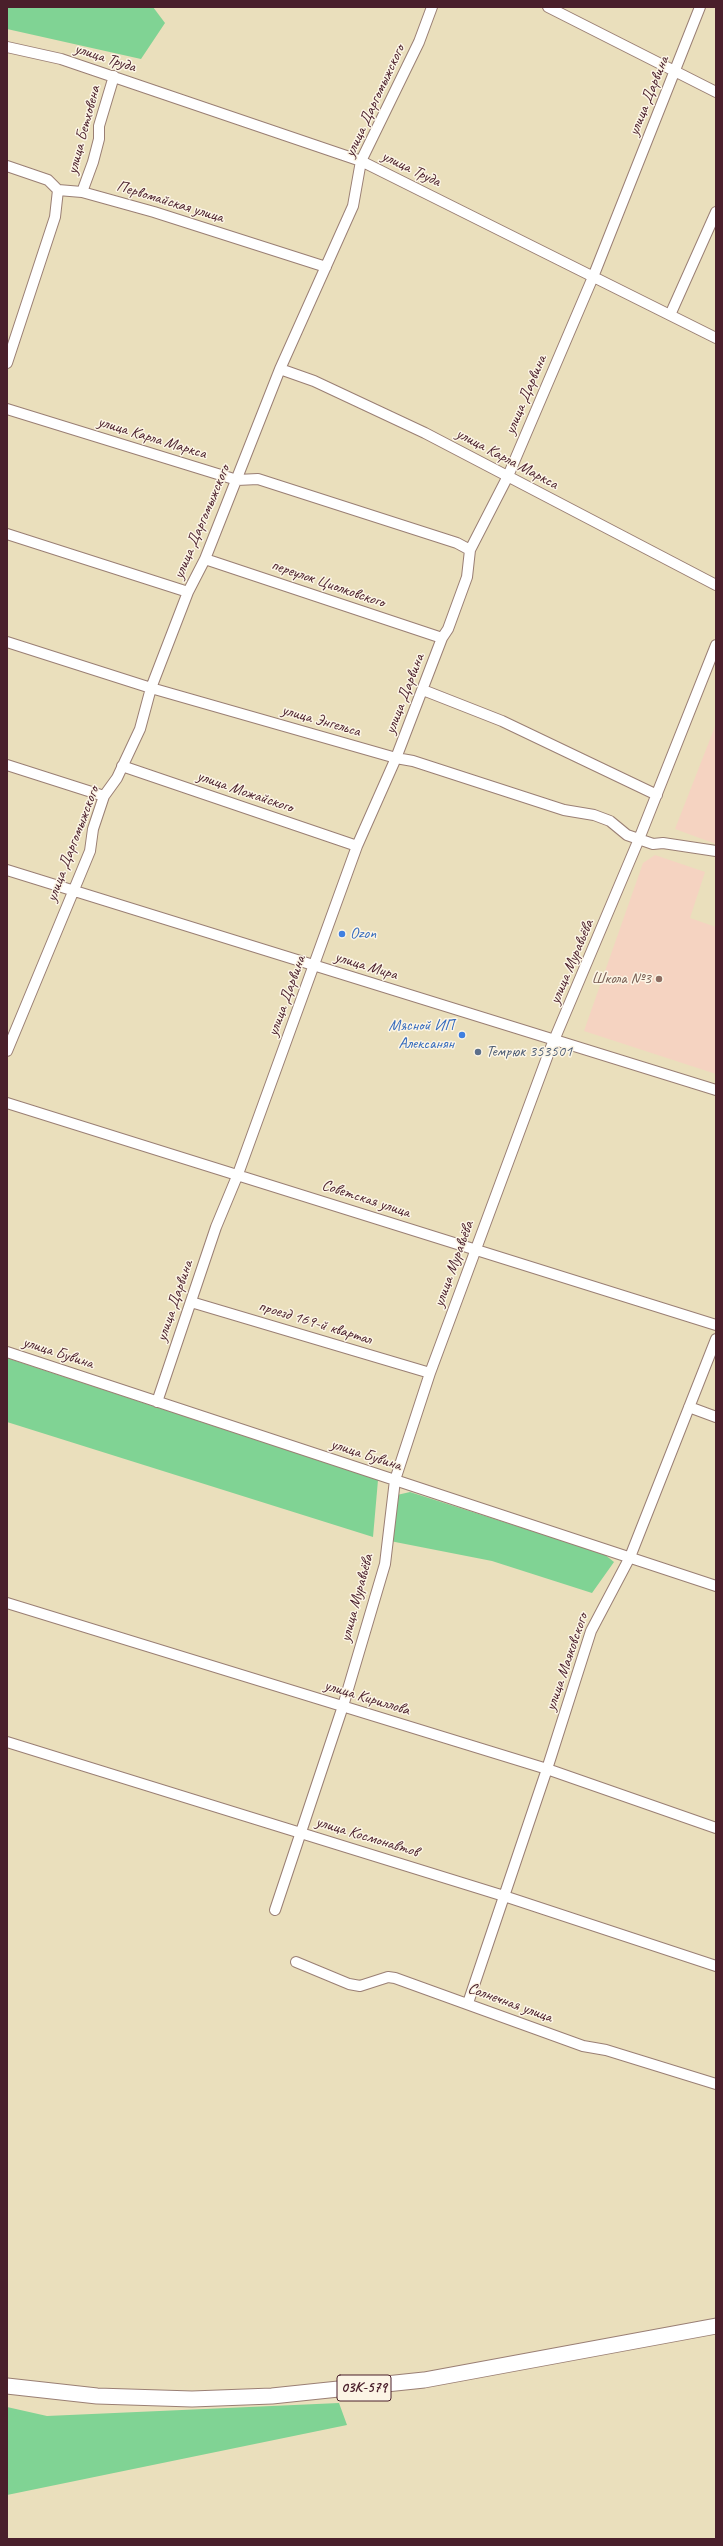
<!DOCTYPE html>
<html>
<head>
<meta charset="utf-8">
<style>
	body { margin:0 }
	#map { position:relative; width:723px; height:2546px; overflow:hidden; background:#eadfbc; font-family:Caveat,sans-serif }
	canvas { display:block }
	.frame { position:absolute; inset:0; border:8px solid #4a1f2b; pointer-events:none }
</style>
</head>
<body>
<div id="map">
<canvas width="723" height="2546"></canvas>
<div class="frame"></div>
</div>
<script>
const ctx = document.querySelector('canvas').getContext('2d');
ctx.lineJoin = 'round';
function fill(path, color) { ctx.fillStyle = color; ctx.fill(path, 'evenodd'); }
const shape = rows => new Path2D(rows.map(r => 'M' + r).join(''));
function stroke(path, color, width, dash) { ctx.strokeStyle = color; ctx.lineWidth = width; ctx.lineCap = dash ? 'butt' : 'round'; ctx.setLineDash(dash || []); ctx.stroke(path); }
function drawText(font, color, halo, rows, align = 'center') {
  ctx.font = font + ' Caveat,sans-serif'; ctx.lineWidth = 3; ctx.setLineDash([]); ctx.textBaseline = 'middle'; ctx.strokeStyle = halo; ctx.fillStyle = color; for (const [text, x, y, turn = 0] of rows) {
    ctx.save(); ctx.translate(x, y); ctx.rotate((+turn || 0) * Math.PI / 180); ctx.textAlign = isNaN(turn) ? turn : align; if (halo) ctx.strokeText(text, 0, 0); ctx.fillText(text, 0, 0); ctx.restore();
  }
}
fill(shape([
	[716,724,716,844,675,829],
	[655,855,705,872,690,918,716,927,716,1074,584,1031,643,863]
]), '#f5d3c1');
fill(shape([
	[7,7,153,7,165,23,141,59,7,29],
	[7,1358,378,1480,373,1537,7,1422],
	[410,1492,604,1554,614,1562,592,1593,492,1561,390,1541,397,1495],
	[339,2403,347,2425,7,2495,7,2407,47,2416]
]), '#80d394');
const minor = shape([
	[548,7,716,92],
	[7,47,61,59,361,161,716,338],
	[7,166,48,180,58,190,82,192,154,212,326,267],
	[82,192,93,162,99,139,99,126,114,76],
	[670,315,716,212],
	[7,363,55,217,58,190],
	[280,369,314,381,425,433,716,585],
	[7,409,237,480,258,479,457,543,470,550],
	[7,534,188,592],
	[205,559,442,638],
	[7,642,151,688,396,758,413,761,564,810,594,815,610,821,627,835,653,844,663,843,716,851],
	[423,690,502,721,657,795],
	[7,765,104,796],
	[122,766,357,846],
	[7,870,716,1090],
	[7,1051,90,851,93,829,104,796,117,778,140,729,151,688,188,592,205,559,280,369,353,206,361,161,419,42,432,7],
	[7,1103,716,1325],
	[191,1302,430,1373],
	[7,1352,716,1586],
	[157,1402,216,1227,238,1174,357,846,396,758,442,638,448,629,467,577,470,550,508,476,593,277,700,7],
	[689,1407,716,1417],
	[7,1603,547,1769,716,1828],
	[7,1742,504,1896,716,1966],
	[275,1910,343,1706,385,1564,395,1480,430,1373,549,1052,639,839,716,645],
	[296,1962,349,1984,360,1986,388,1977,395,1978,583,2046,606,2050,716,2084],
	[468,2003,547,1769,591,1631,630,1557,716,1339]
]);
const primary = shape([
	[7,2386,97,2396,192,2399,272,2396,424,2380,716,2326]
]);
stroke(minor, '#9a7f74', 12);
stroke(primary, '#9a7f74', 17);
stroke(minor, '#fff', 10);
stroke(primary, '#fff', 15);
for (const [x, y, r, color] of [
	[342,934,4,"#3f7fe0"],
	[659,979,4,"#8d6e63"],
	[462,1035,4,"#3f7fe0"],
	[478,1052,4,"#5c6f8a"]
]) { const dot = new Path2D(); dot.arc(x, y, r, 0, 2 * Math.PI); ctx.fillStyle = color; ctx.fill(dot); stroke(dot, '#fcf5e5', 1.5); }
for (const [x, y, w] of [
	[364,2388,54]
]) { const box = new Path2D(); box.roundRect(x - w / 2, y - 13, w, 26, 3); ctx.fillStyle = '#fcf5e5'; ctx.fill(box); stroke(box, '#4a1f2b', 1); }
drawText('bold 15px', '#4a1f2b', null, [
	["03К-579",364,2388]
]);
drawText('16px', '#4a1f2b', '#fcf5e5', [
	["улица Труда",105,58,18],
	["улица Дарвина",649,96,-68],
	["улица Даргомыжского",375,101,-65],
	["улица Бетховена",84,130,-75],
	["улица Труда",411,169,26],
	["Первомайская улица",170,202,17],
	["улица Дарвина",526,395,-67],
	["улица Карла Маркса",152,438,17],
	["улица Карла Маркса",507,459,28],
	["улица Даргомыжского",202,522,-67],
	["переулок Циолковского",328,584,19],
	["улица Дарвина",405,694,-69],
	["улица Энгельса",321,721,16],
	["улица Можайского",245,792,19],
	["улица Даргомыжского",73,844,-69],
	["улица Муравьёва",572,962,-67],
	["улица Мира",366,966,17],
	["улица Дарвина",287,996,-70],
	["Советская улица",366,1199,18],
	["улица Муравьёва",454,1264,-70],
	["улица Дарвина",175,1301,-71],
	["проезд 169-й квартал",315,1323,17],
	["улица Бувина",58,1353,18],
	["улица Бувина",366,1455,18],
	["улица Муравьёва",357,1598,-75],
	["улица Маяковского",567,1662,-71],
	["улица Кириллова",367,1698,17],
	["улица Космонавтов",367,1837,17],
	["Солнечная улица",510,2003,20]
]);
drawText('16px', '#366cbe', '#fcf5e5', [
	["Ozon",350,934],
	["Мясной ИП",454,1026,"right"],
	["Алексанян",454,1044,"right"]
], 'left');
drawText('16px', '#785e54', '#fcf5e5', [
	["Школа №3",651,979]
], 'right');
drawText('16px', '#4e5e75', '#fcf5e5', [
	["Темрюк 353501",486,1052]
], 'left');
</script>
</body>
</html>
